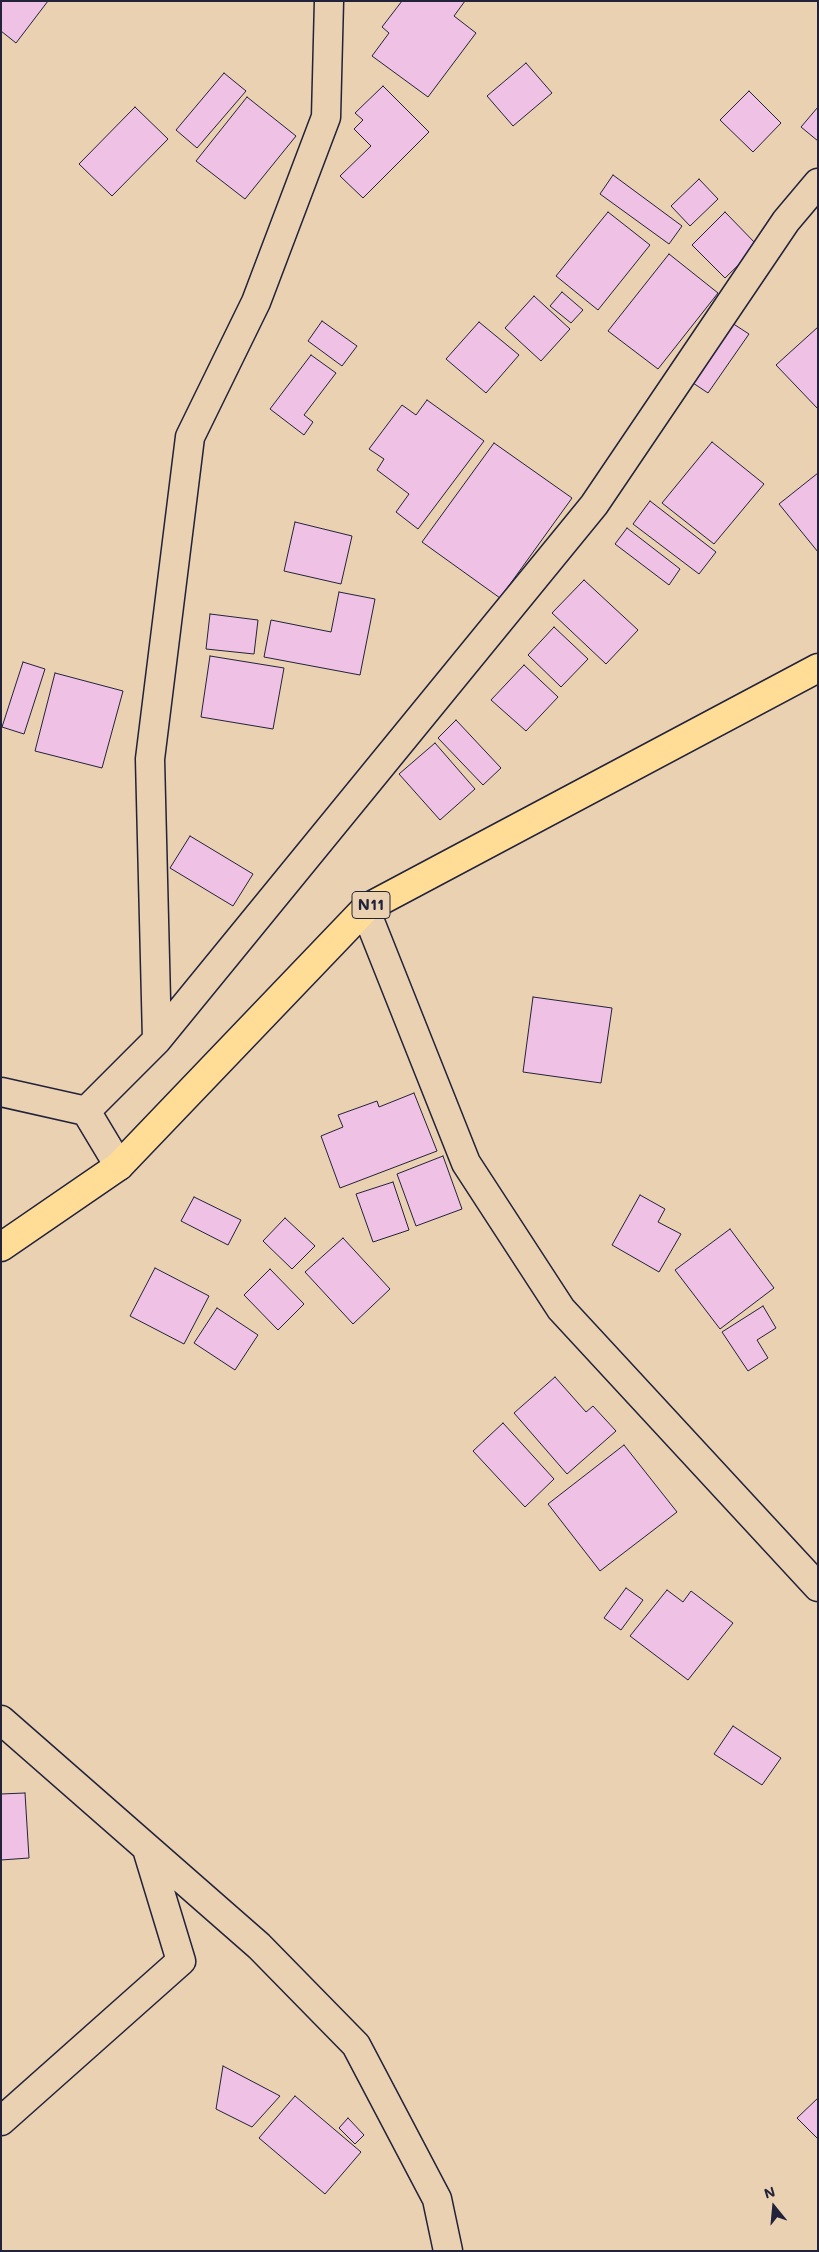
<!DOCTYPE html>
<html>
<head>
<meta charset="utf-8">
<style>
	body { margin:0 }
	#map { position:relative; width:819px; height:2252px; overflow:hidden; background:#e9d1b1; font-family:Mali,sans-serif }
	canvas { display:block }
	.frame { position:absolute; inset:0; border:2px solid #22223b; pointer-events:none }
	.north { position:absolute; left:749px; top:2182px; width:50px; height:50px; -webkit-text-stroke:4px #e9d1b1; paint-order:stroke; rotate:343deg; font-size:14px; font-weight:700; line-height:20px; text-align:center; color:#22223b }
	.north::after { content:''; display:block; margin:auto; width:18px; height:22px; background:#22223b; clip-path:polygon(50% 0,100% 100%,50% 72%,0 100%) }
</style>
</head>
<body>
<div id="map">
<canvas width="819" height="2252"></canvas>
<div class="frame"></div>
<div class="north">N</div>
</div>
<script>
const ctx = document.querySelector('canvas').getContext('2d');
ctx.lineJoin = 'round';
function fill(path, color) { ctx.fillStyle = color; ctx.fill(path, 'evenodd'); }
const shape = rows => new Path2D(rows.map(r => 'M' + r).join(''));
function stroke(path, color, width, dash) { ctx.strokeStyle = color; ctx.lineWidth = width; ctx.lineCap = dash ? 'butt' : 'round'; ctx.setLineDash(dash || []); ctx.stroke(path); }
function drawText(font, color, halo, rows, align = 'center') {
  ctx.font = font + ' Mali,sans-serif'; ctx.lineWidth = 4.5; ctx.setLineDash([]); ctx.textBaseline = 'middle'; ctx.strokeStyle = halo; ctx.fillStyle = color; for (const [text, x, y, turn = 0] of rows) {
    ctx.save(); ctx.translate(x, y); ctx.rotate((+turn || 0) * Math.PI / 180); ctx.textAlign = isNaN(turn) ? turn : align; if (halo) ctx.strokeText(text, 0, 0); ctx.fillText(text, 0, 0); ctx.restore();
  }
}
const building = shape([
	[1,1,48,1,16,43,1,31,1,1],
	[402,1,465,1,454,16,476,33,428,97,372,56,389,33,382,27,402,1],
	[526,63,552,93,513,126,487,96,526,63],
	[224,73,246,91,197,148,176,130,224,73],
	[383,86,429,132,363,198,340,176,371,146,354,129,363,120,355,113,383,86],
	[749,91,781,123,753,152,720,120,749,91],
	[247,97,296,136,245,199,196,161,247,97],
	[135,107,168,139,112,196,79,164,135,107],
	[818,107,818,141,801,127,818,107],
	[613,175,682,226,669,244,600,194,613,175],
	[699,179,718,199,690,226,671,206,699,179],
	[608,212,650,245,598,310,556,276,608,212],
	[725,212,758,246,725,278,692,245,725,212],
	[669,254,718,293,658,369,608,331,669,254],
	[562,292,583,310,571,323,550,306,562,292],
	[534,296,570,329,541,361,505,328,534,296],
	[322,321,357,346,342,366,308,341,322,321],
	[479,322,519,355,486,393,446,359,479,322],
	[732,323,749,334,708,393,690,381,732,323],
	[818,327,818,409,776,365,818,327],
	[311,355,336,373,304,415,313,422,304,435,270,409,311,355],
	[427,400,484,441,418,529,396,512,409,494,377,470,384,459,369,449,402,405,416,415,427,400],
	[712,442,764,484,714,544,662,503,712,442],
	[494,443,572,498,500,598,422,542,494,443],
	[818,473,818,552,779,504,818,473],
	[650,501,716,552,699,574,633,524,650,501],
	[295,522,352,536,341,584,284,571,295,522],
	[627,528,680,569,669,585,615,544,627,528],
	[584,580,638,630,606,664,552,613,584,580],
	[339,592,375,599,360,675,264,657,271,620,331,632,339,592],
	[210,614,258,620,254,654,206,649,210,614],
	[554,627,588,659,561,687,528,655,554,627],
	[210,656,284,668,273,729,201,717,210,656],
	[23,662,45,669,24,734,2,727,23,662],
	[524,665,558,697,526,731,491,700,524,665],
	[55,673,123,691,102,768,35,751,55,673],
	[456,720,501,768,483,785,438,738,456,720],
	[435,743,475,789,440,820,399,774,435,743],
	[190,836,253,874,233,906,170,868,190,836],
	[533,997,612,1008,601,1083,523,1072,533,997],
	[414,1093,437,1151,340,1188,321,1136,343,1127,338,1115,377,1101,379,1107,414,1093],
	[443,1156,462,1209,416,1226,397,1174,443,1156],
	[393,1182,409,1230,373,1242,356,1194,393,1182],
	[640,1195,665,1209,658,1222,681,1234,659,1272,612,1245,640,1195],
	[194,1197,241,1220,228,1245,181,1221,194,1197],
	[285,1218,315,1246,292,1269,263,1241,285,1218],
	[730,1229,774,1288,720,1329,675,1270,730,1229],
	[343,1238,390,1289,353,1324,305,1272,343,1238],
	[155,1268,209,1296,184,1344,130,1316,155,1268],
	[270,1269,304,1304,278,1330,244,1295,270,1269],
	[763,1306,776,1328,757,1340,768,1358,748,1371,722,1332,763,1306],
	[217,1308,258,1335,235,1370,194,1343,217,1308],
	[555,1377,586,1412,593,1406,616,1431,567,1474,514,1413,555,1377],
	[503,1423,554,1479,525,1507,473,1451,503,1423],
	[624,1445,677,1512,600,1571,548,1504,624,1445],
	[626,1588,643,1600,621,1630,604,1618,626,1588],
	[667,1590,683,1602,691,1591,733,1623,688,1680,630,1636,667,1590],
	[733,1726,781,1758,762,1785,714,1754,733,1726],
	[25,1793,29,1858,1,1860,1,1794,25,1793],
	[223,2066,280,2096,252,2127,216,2109,223,2066],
	[295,2096,361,2152,325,2194,259,2138,295,2096],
	[818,2098,818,2137,817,2138,797,2118,818,2098],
	[348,2118,364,2135,355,2144,339,2128,348,2118]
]);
fill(building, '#efc1e4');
stroke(building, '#22223b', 1);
const street = shape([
	[365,909,466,1163,561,1309,818,1587],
	[157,1040,150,759,190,437,256,302,326,117,329,1],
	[1,1092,86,1111,119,1166],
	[86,1111,157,1040,594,505,786,221,818,183],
	[1,1720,259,1946,356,2045,437,2199,448,2251],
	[1,2121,181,1961,147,1849]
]);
const highway = shape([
	[1,1247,119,1166,365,909,818,668]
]);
stroke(street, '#22223b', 31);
stroke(highway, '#22223b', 31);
stroke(street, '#e9d1b1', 28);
stroke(highway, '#ffdd96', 28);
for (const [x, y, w] of [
	[371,905,38]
]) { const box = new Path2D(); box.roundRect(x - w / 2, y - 13.5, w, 27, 4); ctx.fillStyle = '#e9d1b1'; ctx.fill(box); stroke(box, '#22223b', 1); }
drawText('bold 16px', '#22223b', null, [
	["N11",371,905]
]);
</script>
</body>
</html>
